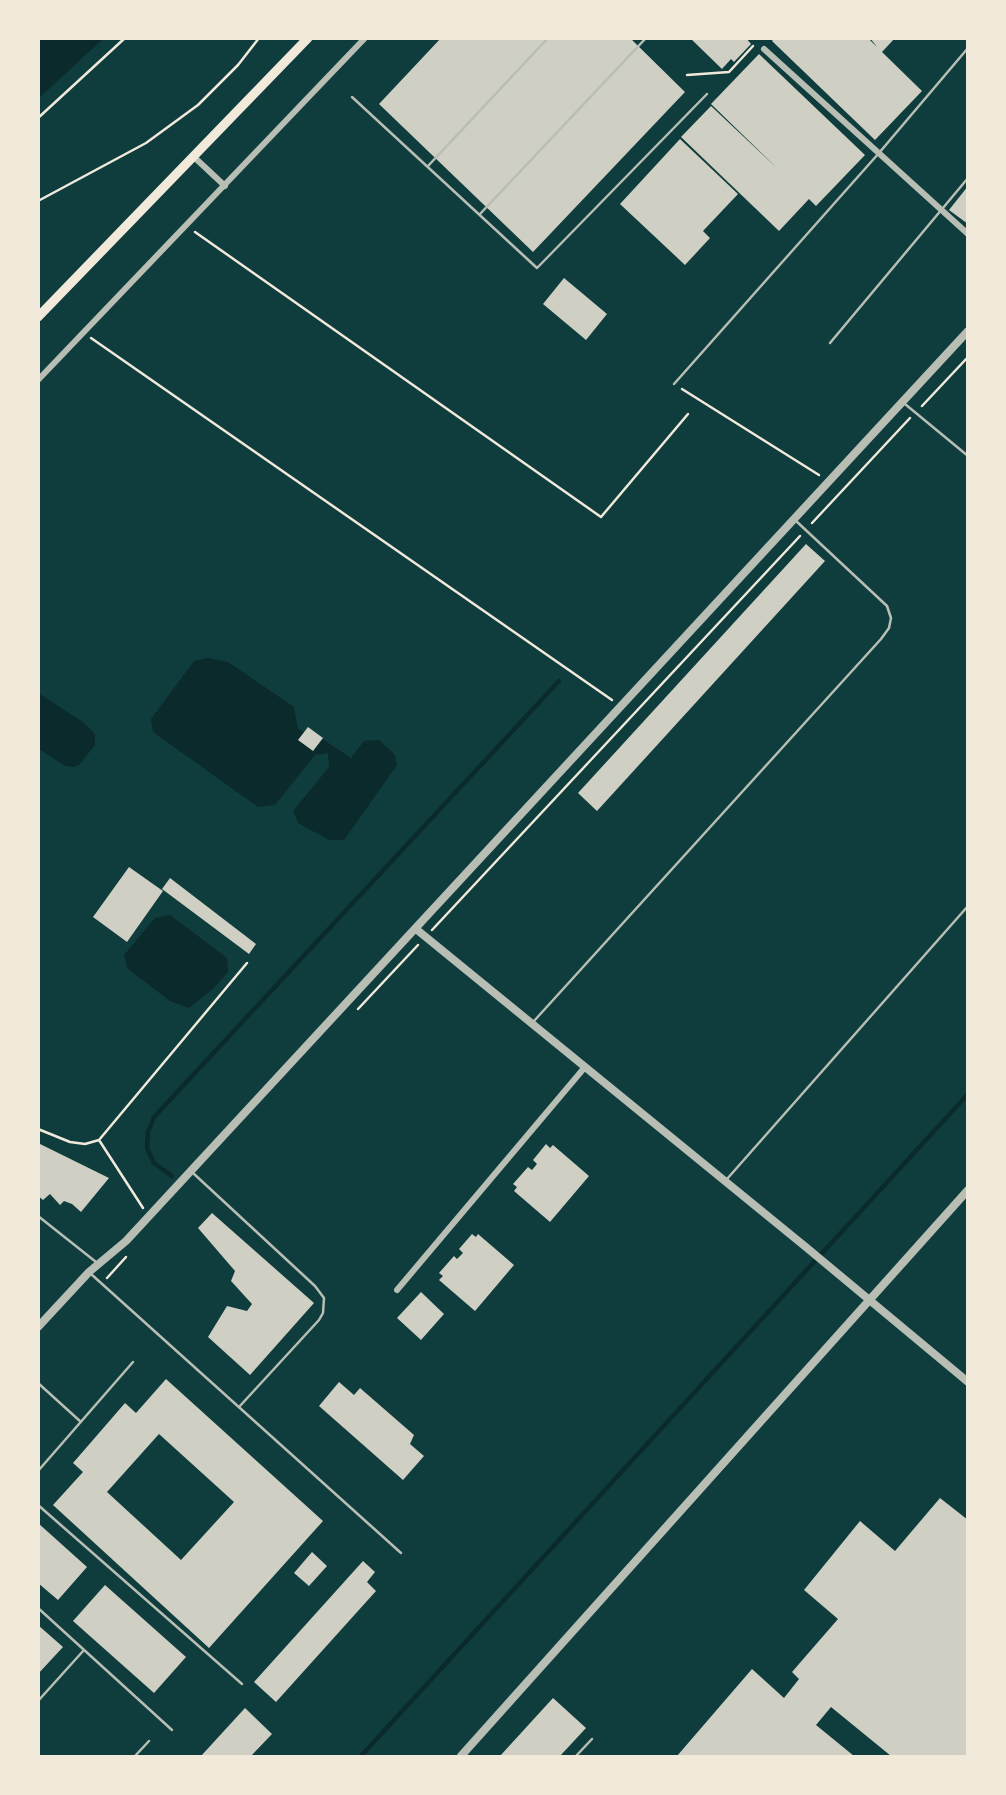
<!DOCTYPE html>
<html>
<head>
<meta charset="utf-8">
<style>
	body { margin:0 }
	#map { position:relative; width:1006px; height:1795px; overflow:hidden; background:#0f3d3e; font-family:"Roboto Condensed",sans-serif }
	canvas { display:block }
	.frame { position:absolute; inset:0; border:40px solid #f1e9da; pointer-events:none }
</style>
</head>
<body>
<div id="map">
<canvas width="1006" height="1795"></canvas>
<div class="frame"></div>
</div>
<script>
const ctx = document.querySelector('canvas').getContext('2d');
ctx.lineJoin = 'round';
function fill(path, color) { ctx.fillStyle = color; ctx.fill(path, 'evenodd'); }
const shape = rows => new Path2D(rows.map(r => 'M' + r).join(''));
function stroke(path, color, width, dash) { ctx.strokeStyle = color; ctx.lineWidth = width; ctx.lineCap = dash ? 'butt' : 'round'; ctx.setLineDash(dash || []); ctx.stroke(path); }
fill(shape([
	[39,38,103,38,103,39,39,98],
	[208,658,228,662,294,707,298,729,324,740,351,758,364,741,379,740,395,755,397,765,344,840,329,840,298,823,293,811,329,767,328,753,315,755,275,805,258,807,153,732,151,719,194,661],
	[38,693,83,722,95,734,95,745,79,765,74,767,65,766,39,749],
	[170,915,227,958,228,972,213,989,189,1008,170,1001,127,968,124,955,155,918]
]), '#0a2a2b');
stroke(shape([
	[172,1176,154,1163,147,1148,148,1132,154,1117,559,681],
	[361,1756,968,1094]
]), '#0a2a2b', 4.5);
fill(shape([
	[441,38,630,38,685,92,533,252,379,104],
	[690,38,746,38,751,44,734,62,731,59,722,69],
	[774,38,868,38,877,47,870,38,895,38,882,52,922,91,875,140,772,41],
	[759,54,865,155,816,206,809,199,779,231,681,137,711,106,779,170,711,104],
	[680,139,738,194,703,231,710,238,685,265,620,204],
	[968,186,968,224,949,210],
	[564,278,607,314,586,340,543,304],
	[806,544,825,561,597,811,578,793],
	[308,727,323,738,313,751,298,740],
	[129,867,163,891,127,942,93,917],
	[170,878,256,944,249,954,162,889],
	[38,1143,109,1178,81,1212,72,1204,64,1201,60,1205,50,1194,43,1200,38,1196],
	[546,1144,550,1148,553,1145,589,1176,550,1222,514,1191,517,1187,513,1184,528,1167,532,1170,537,1164,533,1160],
	[212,1213,314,1303,250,1375,208,1337,227,1306,247,1311,252,1304,231,1281,235,1271,198,1228],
	[472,1234,476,1237,478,1234,514,1265,475,1311,439,1280,443,1276,439,1273,454,1256,457,1259,463,1253,459,1249],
	[421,1292,444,1314,421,1340,397,1318],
	[166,1379,323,1521,209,1648,53,1505,83,1472,73,1463,125,1403,136,1413],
	[159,1434,234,1502,181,1560,107,1492],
	[339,1382,354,1395,360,1388,414,1435,410,1444,424,1456,403,1480,319,1406],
	[940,1498,968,1520,968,1756,891,1756,831,1707,816,1725,854,1756,677,1756,752,1669,784,1698,799,1679,792,1672,838,1619,804,1590,860,1521,895,1551],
	[38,1523,87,1567,58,1600,38,1583],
	[312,1552,327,1566,309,1586,294,1573],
	[363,1561,375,1572,367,1582,376,1591,276,1702,254,1682],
	[105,1585,186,1657,154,1693,73,1621],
	[38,1625,63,1647,38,1674],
	[553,1698,586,1728,560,1756,500,1756],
	[245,1708,272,1734,251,1756,201,1756]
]), '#cfcfc3');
stroke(shape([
	[687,75,729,72,753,46],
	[38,118,125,38],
	[38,201,146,143,198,105,238,65,259,38],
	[195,232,601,517,688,414],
	[91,338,612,700],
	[682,389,819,475],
	[922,406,968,357],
	[812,523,910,418],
	[432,930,800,536],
	[358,1009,418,945],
	[38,1129,70,1142,85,1144,99,1140,247,963],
	[99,1140,143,1208],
	[107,1278,126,1257]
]), '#f1e9da', 2.5);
stroke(shape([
	[352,97,537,268,707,94],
	[428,166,548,38],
	[480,214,646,38],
	[830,343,968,178],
	[674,384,879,153,968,48],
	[905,404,968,456],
	[534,1021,881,639,889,628,891,618,887,606,795,520],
	[193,1173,315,1286,324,1298,323,1313,319,1320,239,1407],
	[727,1179,968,906],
	[38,1216,96,1262],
	[91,1274,401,1553],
	[38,1383,81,1422],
	[38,1471,133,1362],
	[38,1505,242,1684],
	[38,1608,172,1730],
	[38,1701,84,1650],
	[135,1756,149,1741],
	[576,1756,592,1739]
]), '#b8beb3', 2.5);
stroke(shape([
	[764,49,968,234],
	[194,157,225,186],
	[38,380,365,38],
	[397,1290,585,1067]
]), '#b8beb3', 6);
stroke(shape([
	[416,929,807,1248,968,1382],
	[38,1327,89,1272,126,1241,968,331],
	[461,1756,968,1190]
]), '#b8beb3', 8);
stroke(shape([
	[38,317,308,38]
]), '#f1e9da', 9);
</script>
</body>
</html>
